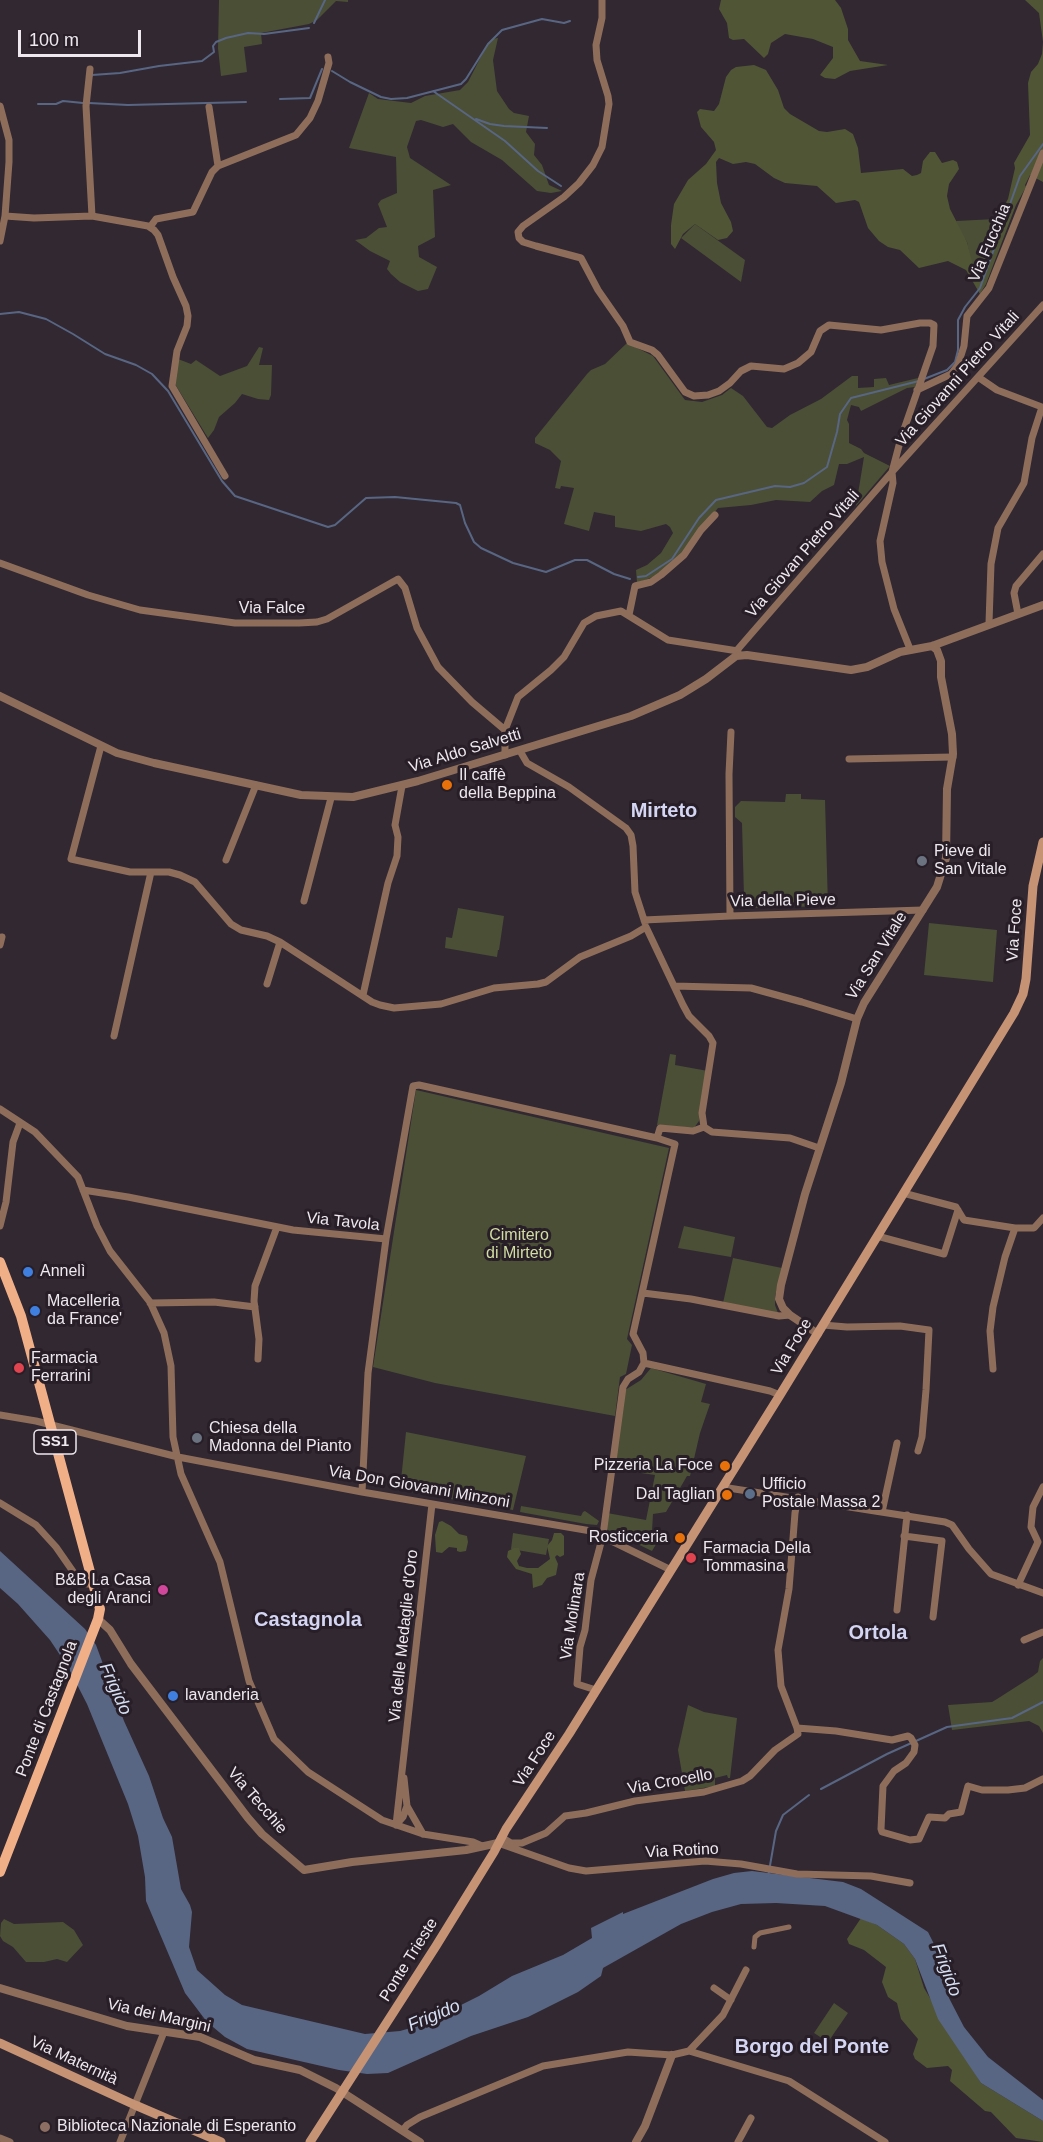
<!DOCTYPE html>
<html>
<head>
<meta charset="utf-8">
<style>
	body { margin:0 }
	#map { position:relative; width:1043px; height:2142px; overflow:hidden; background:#312832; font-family:Helvetica,sans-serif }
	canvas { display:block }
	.scale { position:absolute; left:18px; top:30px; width:123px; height:27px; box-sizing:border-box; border:3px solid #efe8ef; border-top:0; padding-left:8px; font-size:18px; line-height:21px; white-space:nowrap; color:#efe8ef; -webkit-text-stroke:4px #271e28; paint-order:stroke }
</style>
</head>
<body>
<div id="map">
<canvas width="1043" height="2142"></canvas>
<div class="scale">100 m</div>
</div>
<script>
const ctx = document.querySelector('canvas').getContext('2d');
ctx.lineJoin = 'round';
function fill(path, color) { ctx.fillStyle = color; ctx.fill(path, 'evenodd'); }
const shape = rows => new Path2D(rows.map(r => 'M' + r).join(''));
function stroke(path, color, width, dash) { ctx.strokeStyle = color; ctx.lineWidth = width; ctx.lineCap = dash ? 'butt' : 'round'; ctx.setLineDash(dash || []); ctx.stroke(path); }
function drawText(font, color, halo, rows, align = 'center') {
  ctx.font = font + ' Helvetica,sans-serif'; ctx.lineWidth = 6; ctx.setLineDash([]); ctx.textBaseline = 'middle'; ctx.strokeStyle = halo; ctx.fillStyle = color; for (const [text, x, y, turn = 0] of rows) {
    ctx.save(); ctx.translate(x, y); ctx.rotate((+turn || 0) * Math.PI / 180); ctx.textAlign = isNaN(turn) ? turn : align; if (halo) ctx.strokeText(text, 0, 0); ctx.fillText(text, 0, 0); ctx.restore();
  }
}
fill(shape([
	[219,0,348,0,348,2,336,1,317,20,309,24,261,33,262,44,244,47,247,72,221,76,218,48],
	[498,38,493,60,497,91,509,109,514,113,529,116,526,132,535,144,534,155,542,165,549,185,562,191,551,193,537,191,502,160,471,142,453,124,443,127,421,120,416,121,407,147,410,158,451,185,433,190,435,237,418,246,419,257,437,267,428,289,418,291,400,282,391,274,387,269,390,261,370,251,355,240,366,238,379,228,387,227,378,204,381,200,397,193,396,157,349,148,369,93,378,99,411,103,425,96,460,90,468,82,488,43,492,39],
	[996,219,990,244,984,255,972,266,967,242,959,230,956,221],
	[695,224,745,260,741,282,681,238],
	[627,343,653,356,685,400,702,402,722,395,731,388,743,396,767,427,772,428,790,415,821,399,852,376,858,376,858,388,874,387,874,379,886,378,889,385,918,378,915,387,907,388,861,411,859,407,851,405,847,420,849,424,849,443,861,449,864,453,890,466,856,506,864,457,847,464,839,464,834,485,822,491,810,502,776,500,751,505,718,508,678,558,661,574,637,583,636,570,647,565,661,553,673,533,670,527,666,524,641,531,615,527,615,516,594,512,589,531,564,524,574,488,561,486,560,489,555,488,561,461,550,450,535,443,535,438,587,374,591,370,605,364],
	[259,347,263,348,259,365,272,365,271,395,269,400,258,399,242,394,235,403,219,417,214,430,208,438,175,384,178,359,191,364,196,360,220,376,247,366],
	[786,794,801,794,801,799,825,800,828,906,751,908,751,898,744,897,742,823,735,817,735,807,741,801,785,802],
	[458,908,504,916,499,950,498,950,497,957,445,948,446,937,452,938],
	[929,923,997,930,993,982,924,975],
	[670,1054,676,1055,675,1065,708,1071,699,1121,694,1128,657,1125],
	[416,1090,669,1148,627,1339,632,1345,626,1374,620,1377,615,1416,435,1383,373,1367],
	[684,1226,735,1237,731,1257,678,1248],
	[733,1258,782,1268,775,1296,775,1305,778,1313,723,1303],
	[651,1368,706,1384,701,1402,710,1404,700,1433,690,1476,687,1476,666,1512,653,1514,652,1531,661,1536,652,1551,606,1529,607,1513,646,1520,655,1475,613,1469,625,1390,641,1380],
	[406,1432,526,1456,513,1510,400,1490],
	[521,1506,581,1516,583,1512,585,1511,599,1521,597,1525,586,1524,520,1512],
	[513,1533,549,1539,546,1555,511,1549],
	[1043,1658,1043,1733,1039,1726,1029,1721,952,1730,948,1705,992,1702,997,1699,1033,1676,1038,1672,1040,1661],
	[688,1705,704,1712,737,1718,730,1778,728,1778,727,1775,715,1778,715,1786,685,1791,678,1750],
	[4,1919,14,1924,63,1922,74,1930,83,1945,67,1962,57,1959,44,1962,26,1962,13,1947,3,1941,0,1936,1,1923],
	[834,2003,848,2013,828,2042,814,2033]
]), '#4b4f35');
fill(shape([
	[721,0,835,0,841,8,848,29,848,40,860,61,888,65,850,71,835,79,825,78,820,75,833,58,833,47,813,39,785,34,771,43,768,54,764,58,744,39,733,40,729,38,727,23,719,9],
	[1025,0,1043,0,1043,182,1030,175,1025,185,1026,187,1016,205,986,284,980,294,966,270,948,261,919,268,900,250,888,247,879,241,868,228,859,202,855,200,836,203,817,186,785,183,774,178,755,164,746,162,733,164,719,158,716,162,717,183,721,203,731,222,733,231,727,238,718,240,695,224,683,234,675,249,671,244,671,225,674,204,688,180,706,164,716,150,714,142,701,127,697,112,700,109,714,111,719,104,726,77,731,70,736,67,754,65,766,70,778,90,784,108,790,114,819,131,827,132,845,129,853,134,858,148,861,173,903,169,912,176,917,175,921,173,923,161,930,152,935,152,942,163,953,160,957,162,959,169,949,184,947,196,950,209,967,242,973,265,984,255,990,244,995,221,1008,199,1015,168,1014,163,1030,135,1028,83,1031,72,1038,64,1042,54,1043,42,1039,13],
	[442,1521,451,1526,459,1534,467,1536,468,1542,466,1551,460,1552,457,1551,457,1548,449,1547,442,1553,436,1552,435,1535,439,1522],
	[554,1533,561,1533,564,1536,564,1555,560,1557,557,1555,555,1557,558,1564,556,1575,547,1578,542,1585,533,1588,532,1574,516,1569,507,1557,508,1551,514,1548,519,1548,521,1554,517,1561,519,1566,527,1568,538,1568,550,1559,547,1546,552,1540],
	[861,1918,877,1925,904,1944,915,1959,924,1988,981,2083,1043,2121,1043,2142,1016,2138,991,2112,985,2111,950,2081,952,2070,948,2066,927,2068,915,2059,913,2054,918,2039,901,2019,897,2003,888,1997,882,1982,886,1967,864,1950,849,1944,847,1939]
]), '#505535');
fill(shape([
	[0,1551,85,1629,96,1645,124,1721,149,1776,163,1818,172,1837,181,1889,190,1905,192,1912,189,1947,197,1970,225,1995,242,2005,365,2034,400,2031,421,2025,479,1996,512,1976,563,1955,592,1938,591,1928,623,1912,623,1914,713,1879,734,1873,752,1871,843,1882,861,1889,928,1932,934,1944,949,1998,964,2027,988,2057,1043,2100,1043,2121,981,2083,938,2019,915,1959,904,1944,877,1925,825,1906,776,1903,741,1904,712,1912,681,1924,603,1968,601,1976,578,1992,528,2017,471,2036,388,2073,367,2074,339,2070,247,2049,225,2037,207,2022,185,1993,146,1901,145,1877,138,1836,128,1804,87,1704,68,1667,50,1640,18,1604,0,1588]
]), '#586683');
stroke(shape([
	[314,23,325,0],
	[332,71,350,82,381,97,391,99,407,98,461,84,466,79,488,44,502,30,542,19,564,23,570,21],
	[91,77,92,75,120,73,159,66,202,61,214,52,213,46,216,42,226,38,248,33,264,34,309,28],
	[433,91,505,141,538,171,561,186],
	[280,99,310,98,322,69],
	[89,103,128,105,246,102],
	[38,104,56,104,63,101,83,103],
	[476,119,490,124,504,126,547,128],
	[0,314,19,312,46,319,73,334,105,354,136,365,152,374,168,391,222,481,235,496,328,527,335,525,366,498,395,497,456,503,460,505,465,523,474,542,481,548,513,563,546,572,575,560,587,560,614,574,630,579],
	[924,379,947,370,955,362,958,350,958,320,965,307,980,288,1020,176,1043,144],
	[638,577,646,576,672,559,699,518,716,500,775,486,790,487,804,483,827,467,837,432,840,414,851,398,919,381],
	[821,1789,887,1754,947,1727,1012,1718,1043,1702],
	[768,1877,776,1831,783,1815,809,1795]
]), '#586683', 2);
stroke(shape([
	[754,1947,755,1937,760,1933,789,1927]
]), '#8e6e5b', 5);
stroke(shape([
	[602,0,602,18,596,45,597,60,608,96,609,104,602,147,593,165,579,183,564,197,523,226,518,232,519,238,523,242,536,246,581,258,598,290,623,326,630,342,652,350,658,355,685,392,694,396,708,395,719,391,730,383,741,371,751,366,784,369,798,363,811,352,820,331,829,325,881,330,920,323,930,323,934,325,933,346,901,438,892,472,893,483,880,541,882,562,894,609,910,649],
	[90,69,86,106,92,216],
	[0,106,9,140,9,162,5,216,0,241],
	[218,166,296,135,310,118,318,101,329,63,328,57],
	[5,216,34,218,92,216,148,226,154,230,158,235,173,277,186,306,188,316,187,326,177,351,172,386,225,476],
	[150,227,156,219,193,212,212,172,218,166,209,107],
	[978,377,997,390,1042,407,1032,438,1024,483,998,528,991,564,989,623],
	[917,390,951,374,958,365,964,346,967,316,989,288,1043,153],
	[0,563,88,595,140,610,235,623,299,623,317,622,327,619,398,579,405,588,417,628,438,667,472,702,505,730,505,755],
	[1018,614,1014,593,1016,586,1043,554],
	[629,615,635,586,651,582,661,575,684,555,701,530,715,515],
	[736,656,738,649,751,634,892,472,1043,305],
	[505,730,518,697,551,670,564,657,584,623,596,616,621,611,668,640,738,651],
	[101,746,71,859,130,872,169,872,180,875,195,882,231,924,241,930,267,936,280,942,372,1002,380,1005,394,1008,441,1004,494,988,538,984,546,982,580,957,631,936,646,927,683,1005,689,1016,709,1036,713,1043,702,1113,704,1127],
	[520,751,527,763,569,787,626,828,631,835,633,846,635,892,645,923],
	[849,759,953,757],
	[226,860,256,785],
	[304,901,331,798],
	[730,916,729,774,731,732],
	[644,920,730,916,923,910],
	[0,945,2,937],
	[267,984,280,942],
	[674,986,751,988,802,1002,857,1019],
	[363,995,388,883,397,856,398,837,395,825,402,786],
	[114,1036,151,872],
	[0,1109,35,1132,78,1177,97,1226,110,1251,150,1302,164,1333,171,1366,173,1437,181,1474,220,1562,249,1681,274,1739,308,1772,382,1820,423,1834,473,1842,482,1846],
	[657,1138,660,1128,693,1131,704,1127,712,1132,790,1138,819,1148],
	[83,1190,128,1197,293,1230,386,1239],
	[903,1193,956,1207,964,1220,1015,1228,1034,1228,1043,1218],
	[0,1226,6,1202,13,1142,20,1123],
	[877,1236,944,1254,958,1210],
	[643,1293,691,1299,779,1316,790,1315],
	[150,1303,214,1302,255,1307],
	[823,1325,847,1327,900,1326,929,1330,926,1390,922,1437,918,1451],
	[258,1359,259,1339,254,1301,255,1286,277,1227],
	[644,1363,770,1391,780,1395],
	[993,1369,990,1331,993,1307,1005,1257,1015,1228],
	[0,1415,36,1421,178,1457,362,1492,591,1531,671,1570],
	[722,1487,945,1522,952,1525,969,1549,991,1574,1043,1593],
	[362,1492,368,1373,386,1239,413,1086,419,1085,657,1138,675,1144,633,1334,643,1353,644,1363],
	[0,1503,36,1525,56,1547,81,1583,95,1585],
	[882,1512,897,1443],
	[904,1536,942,1541,933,1617],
	[1018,1585,1038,1542,1031,1527,1033,1507,1043,1487],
	[897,1610,907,1515],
	[1024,1640,1043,1632],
	[596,1690,577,1684,580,1647,585,1630,591,1580,603,1535,623,1387,628,1379,639,1372,644,1363],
	[797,1728,836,1731,892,1740,908,1736,911,1738,915,1745,914,1752,906,1763,894,1771,883,1786,881,1829,882,1832,910,1840,919,1839,929,1817,945,1818,949,1814,961,1812,968,1786,982,1790,1008,1790,1025,1788,1043,1779],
	[797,1728,781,1686,778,1650,789,1589,795,1513,798,1497],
	[404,1778,407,1806,423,1834],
	[396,1825,432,1504],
	[396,1825,403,1817,407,1806],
	[501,1837,511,1843,522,1843,546,1833,565,1816,586,1813,635,1801,704,1792,742,1781,750,1776,775,1750,798,1734,797,1728],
	[498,1843,569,1868,586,1871,705,1861,741,1864,797,1874,871,1876,910,1883],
	[714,1988,731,2000],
	[689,2051,723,2015,746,1970],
	[403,2130,407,2125,420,2117,543,2066,628,2052,672,2055,689,2051,789,2081,885,2142],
	[0,2138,10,2142],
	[120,2142,164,2032],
	[738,2142,751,2118]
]), '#8e6e5b', 7);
stroke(shape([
	[0,696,117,753,154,763,301,795,353,797,418,781,631,716,680,695,706,679,736,656,747,655,851,670,867,667,900,652,932,646,1043,605],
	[818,1334,790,1315,783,1308,779,1299,781,1285,805,1194,841,1083,857,1019,864,1003,937,887,946,858,947,789,953,754,952,734,941,677,941,661,937,650,932,646],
	[98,1619,110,1630,131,1664,248,1818,262,1834,304,1870,352,1862,466,1850,498,1843],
	[0,1988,127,2026,200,2037,254,2060,300,2070,336,2088,420,2142],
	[636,2142,645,2126,672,2055]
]), '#8e6e5b', 8);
stroke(shape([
	[0,2043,135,2105,221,2142],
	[310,2142,436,1946,494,1852,506,1829,569,1734,780,1395,1014,1013,1023,994,1026,979,1033,886,1043,842]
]), '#c69375', 9);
stroke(shape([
	[0,1262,21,1316,100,1609,98,1619,0,1872]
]), '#f1af88', 10);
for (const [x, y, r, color] of [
	[447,785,6,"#e8710a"],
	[922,861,6,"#6b7280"],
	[28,1272,6,"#3f7fe0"],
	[35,1311,6,"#3f7fe0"],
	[19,1368,6,"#e0444e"],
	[197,1438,6,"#6b7280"],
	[725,1466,6,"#e8710a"],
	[750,1494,6,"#5c6f8a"],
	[727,1495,6,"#e8710a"],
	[680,1538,6,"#e8710a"],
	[691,1558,6,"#e0444e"],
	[163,1590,6,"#d1479c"],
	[173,1696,6,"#3f7fe0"],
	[45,2127,6,"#8d6e63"]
]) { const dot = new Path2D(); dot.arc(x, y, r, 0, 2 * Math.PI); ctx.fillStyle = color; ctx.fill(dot); stroke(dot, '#271e28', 2); }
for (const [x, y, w] of [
	[55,1442,42]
]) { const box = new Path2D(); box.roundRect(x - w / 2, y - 12, w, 24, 4.5); ctx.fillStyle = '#271e28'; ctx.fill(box); stroke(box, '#efe8ef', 1.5); }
drawText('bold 15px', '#efe8ef', null, [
	["SS1",55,1442]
]);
drawText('16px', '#efe8ef', '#271e28', [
	["Via Fucchia",990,243,-67],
	["Via Giovanni Pietro Vitali",958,379,-48],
	["Via Giovan Pietro Vitali",803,554,-49],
	["Via Falce",272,609],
	["Via Aldo Salvetti",465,751,-17],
	["Via della Pieve",783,901,-1],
	["Via Foce",1015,930,-86],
	["Via San Vitale",877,956,-58],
	["Via Tavola",343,1222,6],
	["Via Foce",792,1347,-59],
	["Via Don Giovanni Minzoni",419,1487,10],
	["Via Molinara",573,1616,-81],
	["Via delle Medaglie d'Oro",404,1636,-84],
	["Ponte di Castagnola",47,1709,-69],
	["Via Foce",535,1759,-57],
	["Via Crocello",670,1782,-10],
	["Via Tecchie",257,1801,49],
	["Via Rotino",682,1851,-3],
	["Ponte Trieste",409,1960,-58],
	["Via dei Margini",159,2016,13],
	["Via Maternità",74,2061,25]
]);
drawText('16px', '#efe8ef', '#271e28', [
	["Il caffè",459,776],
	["della Beppina",459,794],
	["Pieve di",934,852],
	["San Vitale",934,870],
	["Annelì",40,1272],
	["Macelleria",47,1302],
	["da France'",47,1320],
	["Farmacia",31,1359],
	["Ferrarini",31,1377],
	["Chiesa della",209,1429],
	["Madonna del Pianto",209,1447],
	["Pizzeria La Foce",713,1466,"right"],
	["Ufficio",762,1485],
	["Postale Massa 2",762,1503],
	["Dal Taglian",715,1495,"right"],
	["Rosticceria",668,1538,"right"],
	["Farmacia Della",703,1549],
	["Tommasina",703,1567],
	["B&B La Casa",151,1581,"right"],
	["degli Aranci",151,1599,"right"],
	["lavanderia",185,1696],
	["Biblioteca Nazionale di Esperanto",57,2127]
], 'left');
drawText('16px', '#d2dda1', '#271e28', [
	["Cimitero",519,1236],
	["di Mirteto",519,1254]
]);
drawText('italic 18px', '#d4dff4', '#271e28', [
	["Frigido",115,1689,66],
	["Frigido",946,1970,69],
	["Frigido",434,2016,-23]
]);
drawText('bold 20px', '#d3d5f3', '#271e28', [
	["Mirteto",664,811],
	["Castagnola",308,1620],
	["Ortola",878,1633],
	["Borgo del Ponte",812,2047]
]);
</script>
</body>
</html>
